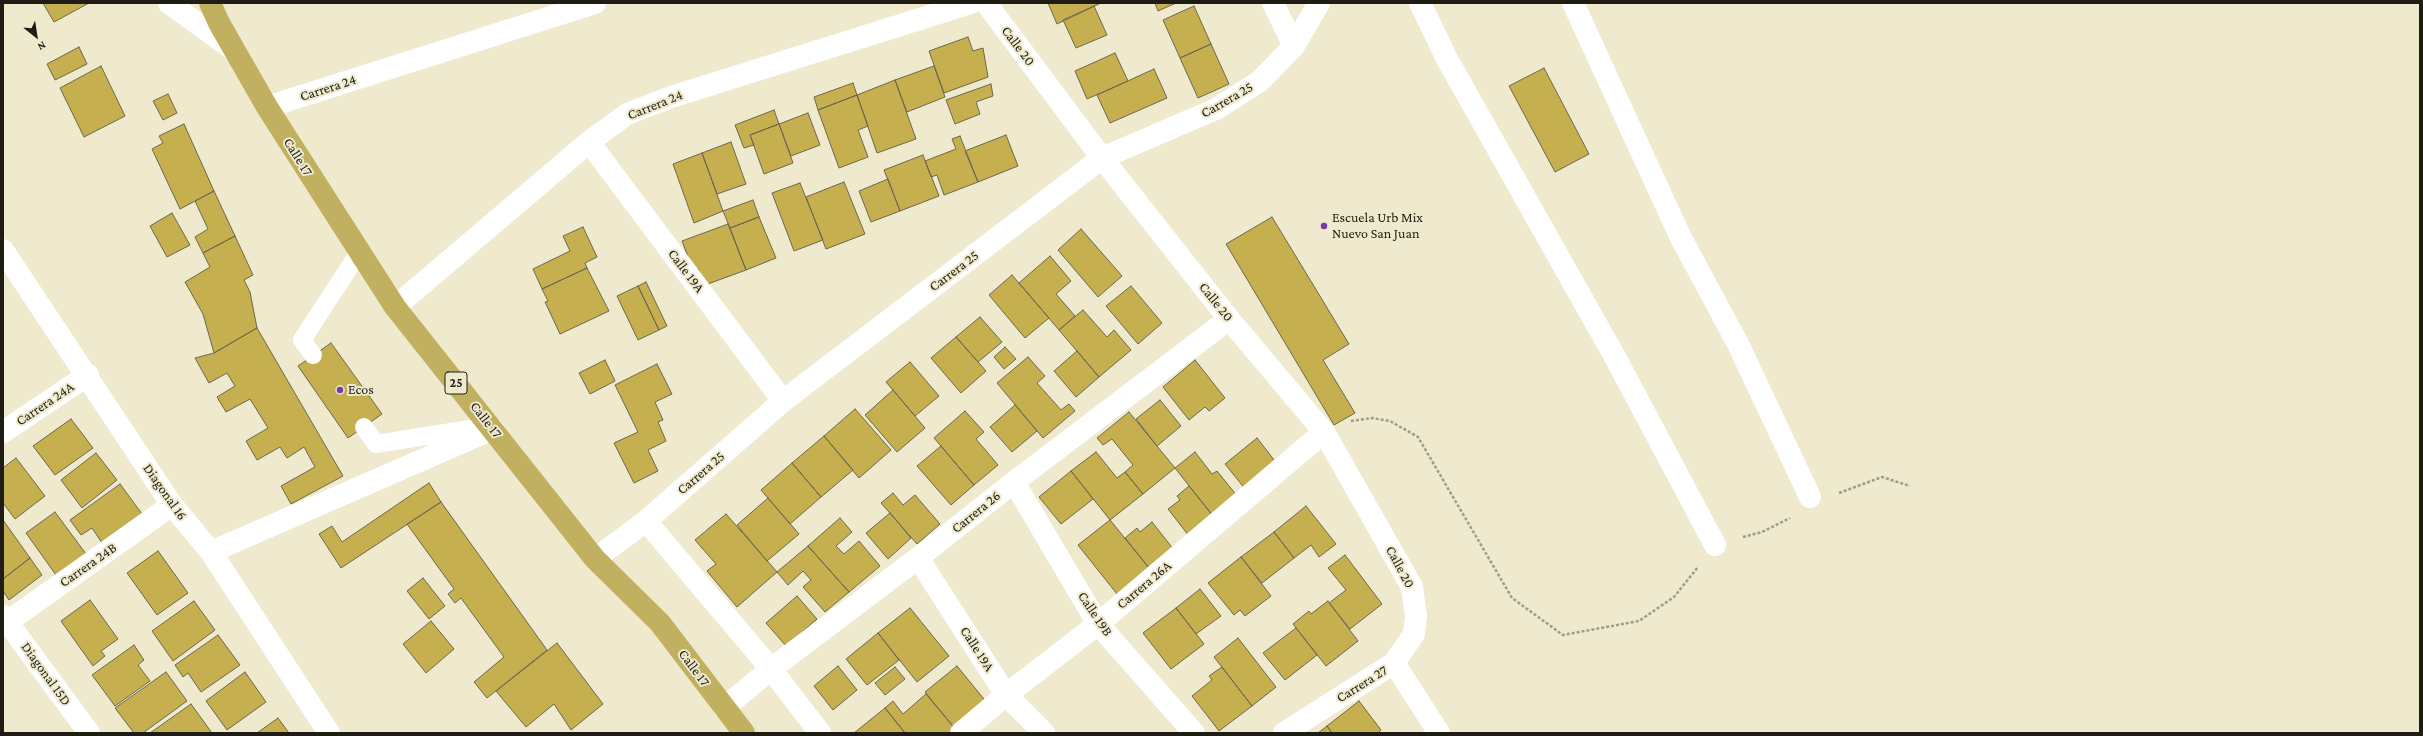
<!DOCTYPE html>
<html>
<head>
<meta charset="utf-8">
<style>
	body { margin:0 }
	#map { position:relative; width:2423px; height:736px; overflow:hidden; background:#efe9cd; font-family:"Crimson Pro",serif }
	canvas { display:block }
	.frame { position:absolute; inset:0; border:4px solid #1f1d13; pointer-events:none }
	.north { position:absolute; left:16px; top:16px; width:40px; height:40px; -webkit-text-stroke:3px #efe9cd; paint-order:stroke; rotate:150deg; font-size:11px; font-weight:700; line-height:16px; text-align:center; color:#1f1d13 }
	.north::after { content:''; display:block; margin:auto; width:14px; height:18px; background:#1f1d13; clip-path:polygon(50% 0,100% 100%,50% 72%,0 100%) }
</style>
</head>
<body>
<div id="map">
<canvas width="2423" height="736"></canvas>
<div class="frame"></div>
<div class="north">N</div>
</div>
<script>
const ctx = document.querySelector('canvas').getContext('2d');
ctx.lineJoin = 'round';
function fill(path, color) { ctx.fillStyle = color; ctx.fill(path, 'evenodd'); }
const shape = rows => new Path2D(rows.map(r => 'M' + r).join(''));
function stroke(path, color, width, dash) { ctx.strokeStyle = color; ctx.lineWidth = width; ctx.lineCap = dash ? 'butt' : 'round'; ctx.setLineDash(dash || []); ctx.stroke(path); }
function drawText(font, color, halo, rows, align = 'center') {
  ctx.font = font + ' "Crimson Pro",serif'; ctx.lineWidth = 4; ctx.setLineDash([]); ctx.textBaseline = 'middle'; ctx.strokeStyle = halo; ctx.fillStyle = color; for (const [text, x, y, turn = 0] of rows) {
    ctx.save(); ctx.translate(x, y); ctx.rotate((+turn || 0) * Math.PI / 180); ctx.textAlign = isNaN(turn) ? turn : align; if (halo) ctx.strokeText(text, 0, 0); ctx.fillText(text, 0, 0); ctx.restore();
  }
}
const building = shape([
	[43,3,89,3,54,22,43,3],
	[1048,3,1101,3,1057,24,1048,3],
	[1155,3,1176,3,1158,11,1155,3],
	[1094,6,1107,35,1076,48,1063,20,1094,6],
	[1194,6,1211,44,1180,58,1163,20,1194,6],
	[968,37,973,51,983,48,988,77,944,93,929,51,968,37],
	[1211,44,1229,84,1198,98,1180,58,1211,44],
	[79,47,87,64,55,80,47,64,79,47],
	[1115,53,1128,81,1087,99,1075,71,1115,53],
	[101,66,125,116,84,137,60,88,101,66],
	[934,66,945,97,907,112,895,80,934,66],
	[1544,68,1589,154,1555,172,1509,86,1544,68],
	[1154,69,1167,98,1110,123,1097,95,1154,69],
	[895,80,916,139,877,153,857,95,895,80],
	[853,83,857,95,818,110,814,97,853,83],
	[991,84,993,96,976,102,980,114,955,124,946,100,991,84],
	[168,94,177,113,163,120,153,101,168,94],
	[857,95,868,126,858,130,868,157,839,168,818,110,857,95],
	[774,110,779,124,750,135,754,145,744,148,735,125,774,110],
	[808,113,820,145,791,156,779,124,808,113],
	[184,124,214,191,180,209,152,149,163,143,159,136,184,124],
	[779,124,793,163,764,174,750,135,779,124],
	[1006,135,1018,166,978,182,965,151,1006,135],
	[960,136,978,182,944,195,937,175,931,177,925,161,956,149,952,139,960,136],
	[731,142,746,184,717,194,702,153,731,142],
	[702,153,723,211,694,223,673,164,702,153],
	[923,155,939,196,900,211,884,170,923,155],
	[888,179,900,211,871,222,859,191,888,179],
	[844,182,865,234,826,249,806,197,844,182],
	[800,183,823,240,794,251,772,193,800,183],
	[214,191,235,236,203,253,195,237,208,229,195,201,214,191],
	[753,200,759,217,730,228,723,211,753,200],
	[172,213,190,245,167,257,150,226,172,213],
	[759,217,776,258,746,270,730,228,759,217],
	[1272,217,1349,344,1323,360,1355,413,1334,425,1226,244,1272,217],
	[728,224,746,270,705,285,698,269,693,270,682,241,728,224],
	[583,227,597,257,585,263,587,268,542,289,533,269,570,251,563,236,583,227],
	[1081,229,1122,276,1098,297,1058,250,1081,229],
	[235,236,253,275,244,280,250,292,257,328,214,353,203,314,185,282,210,267,203,253,235,236],
	[1050,256,1071,281,1056,294,1075,316,1059,330,1019,283,1050,256],
	[587,268,609,311,560,334,545,302,548,301,542,289,587,268],
	[1012,275,1049,318,1025,338,989,295,1012,275],
	[646,282,667,326,659,330,638,286,646,282],
	[638,286,659,330,638,340,617,296,638,286],
	[1131,286,1162,323,1138,344,1106,306,1131,286],
	[1083,310,1107,337,1114,330,1131,350,1099,377,1059,330,1083,310],
	[980,317,1002,342,978,362,956,337,980,317],
	[257,328,343,476,291,504,281,486,315,467,304,447,287,458,280,447,257,460,246,441,268,428,250,399,226,412,217,397,235,386,227,373,209,383,195,358,214,353,257,328],
	[956,337,986,371,961,393,931,358,956,337],
	[331,343,382,414,348,438,298,366,331,343],
	[1005,347,1016,359,1004,369,994,357,1005,347],
	[1077,351,1099,377,1076,397,1054,371,1077,351],
	[1028,357,1045,376,1037,383,1061,410,1069,404,1075,411,1043,438,997,383,1028,357],
	[605,360,615,381,590,394,579,373,605,360],
	[1195,360,1225,398,1209,411,1205,407,1189,420,1163,387,1195,360],
	[910,362,939,396,915,416,886,382,910,362],
	[657,364,672,394,655,402,663,420,658,422,666,441,648,450,658,471,634,483,614,443,638,432,615,385,657,364],
	[893,390,925,428,897,452,865,415,893,390],
	[1160,400,1181,426,1157,446,1136,419,1160,400],
	[1015,405,1037,431,1012,452,990,427,1015,405],
	[855,409,891,450,859,478,824,436,855,409],
	[965,411,984,432,976,439,998,465,974,485,934,438,965,411],
	[1129,412,1175,468,1143,494,1125,472,1133,465,1112,439,1103,445,1097,438,1129,412],
	[71,419,93,448,55,475,33,446,71,419],
	[824,436,853,470,821,497,792,463,824,436],
	[1257,438,1278,465,1246,490,1225,464,1257,438],
	[941,446,974,485,951,505,917,466,941,446],
	[1096,452,1117,478,1125,472,1143,494,1110,520,1071,471,1096,452],
	[1195,452,1212,474,1217,471,1238,497,1213,516,1175,468,1195,452],
	[96,453,117,480,82,508,61,480,96,453],
	[16,458,45,496,15,519,3,503,3,468,16,458],
	[792,463,821,497,790,524,761,490,792,463],
	[1071,471,1093,499,1061,524,1039,497,1071,471],
	[429,483,441,502,341,568,319,534,332,526,342,542,429,483],
	[120,484,142,514,102,543,92,528,81,535,70,520,120,484],
	[1189,486,1213,516,1189,536,1168,509,1180,500,1177,496,1189,486],
	[893,493,903,505,915,495,940,524,917,544,881,503,893,493],
	[768,498,799,534,767,561,737,525,768,498],
	[441,502,547,650,487,698,474,682,504,657,461,598,455,603,448,594,454,589,407,524,441,502],
	[1306,506,1336,544,1319,557,1311,545,1294,558,1274,532,1306,506],
	[55,512,86,554,56,575,26,533,55,512],
	[890,513,911,538,888,559,866,533,890,513],
	[726,514,777,572,737,607,707,571,716,564,695,540,726,514],
	[840,518,852,532,836,546,844,554,859,541,880,566,849,592,808,546,840,518],
	[3,520,30,558,3,579,3,520],
	[1110,520,1149,568,1117,594,1078,545,1110,520],
	[1152,522,1178,555,1154,574,1125,538,1137,528,1140,532,1152,522],
	[1274,532,1294,558,1262,583,1241,557,1274,532],
	[808,546,849,592,825,612,803,587,811,580,803,571,788,585,777,572,808,546],
	[158,551,188,593,157,615,127,573,158,551],
	[1345,555,1382,604,1350,629,1329,603,1346,590,1328,568,1345,555],
	[1241,557,1271,596,1245,616,1240,610,1234,615,1208,583,1241,557],
	[30,558,42,575,9,600,3,591,3,579,30,558],
	[423,578,445,606,429,619,407,591,423,578],
	[1200,589,1221,616,1196,634,1176,608,1200,589],
	[797,596,817,619,786,646,766,623,797,596],
	[90,600,118,639,101,651,105,656,93,666,61,621,90,600],
	[194,601,215,630,173,661,152,631,194,601],
	[1328,601,1358,641,1326,666,1293,624,1309,611,1311,614,1328,601],
	[910,608,949,656,917,682,878,633,910,608],
	[1176,608,1204,644,1171,669,1143,633,1176,608],
	[431,621,454,649,426,673,403,644,431,621],
	[1296,628,1317,655,1285,680,1263,653,1296,628],
	[878,633,899,660,867,685,846,659,878,633],
	[218,635,240,665,201,692,188,673,183,677,175,665,218,635],
	[1238,638,1276,687,1252,706,1214,657,1238,638],
	[557,643,603,704,571,730,554,704,526,727,496,691,557,643],
	[134,645,144,660,138,665,150,681,115,706,92,675,134,645],
	[838,666,857,690,833,710,814,686,838,666],
	[957,666,988,704,956,730,925,692,957,666],
	[895,667,905,679,885,695,875,683,895,667],
	[1222,667,1252,706,1219,731,1192,696,1212,680,1209,676,1222,667],
	[166,672,187,701,143,733,134,733,115,708,166,672],
	[245,672,266,702,227,730,206,701,245,672],
	[926,694,956,730,952,733,905,733,885,708,893,701,903,714,926,694],
	[1359,701,1381,730,1378,733,1332,733,1327,726,1359,701],
	[191,704,212,733,150,733,191,704],
	[885,708,905,733,854,733,885,708],
	[278,718,289,733,257,733,278,718],
	[1327,726,1332,733,1318,733,1327,726]
]);
fill(building, '#c5af4e');
stroke(building, '#6c674e', 1);
stroke(shape([
	[1351,421,1372,418,1390,421,1418,437,1512,598,1563,635,1639,621,1674,597,1698,567],
	[1839,493,1882,477,1910,486],
	[1743,537,1762,532,1790,518]
]), '#a19c87', 2.5, [3, 2]);
stroke(shape([
	[313,355,302,340,360,251],
	[364,427,376,444,489,426]
]), '#fff', 18);
stroke(shape([
	[986,3,1102,158,1229,319,1324,432,1412,587,1416,616,1414,634,1394,663,1284,733],
	[1273,3,1294,46],
	[1420,3,1447,59,1615,357,1715,545],
	[1573,3,1680,236,1738,344,1810,497],
	[267,107,595,3],
	[589,142,783,401],
	[3,250,172,505,211,552,329,733],
	[395,307,589,142,627,114,671,97,971,3],
	[3,432,88,375],
	[1014,482,1098,624,1194,733],
	[646,521,771,669,820,733],
	[211,552,493,429],
	[918,558,1006,695,1044,733],
	[595,559,646,521,783,401,1102,158,1216,109,1260,81,1294,46,1319,3],
	[3,616,89,733],
	[3,625,172,505],
	[1394,663,1439,733],
	[724,708,771,669,918,558,1014,482,1229,319],
	[961,733,1006,695,1098,624,1324,432]
]), '#fff', 22);
stroke(shape([
	[169,3,234,50]
]), '#fff', 22);
stroke(shape([
	[210,3,219,23,267,107,395,307,595,559,660,623,744,733]
]), '#c0b060', 22);
for (const [x, y, r, color] of [
	[1324,226,4,"#7938ac"],
	[340,390,4,"#7938ac"]
]) { const dot = new Path2D(); dot.arc(x, y, r, 0, 2 * Math.PI); ctx.fillStyle = color; ctx.fill(dot); stroke(dot, '#efe9cd', 1.5); }
for (const [x, y, w] of [
	[456,383,22]
]) { const box = new Path2D(); box.roundRect(x - w / 2, y - 11, w, 22, 3); ctx.fillStyle = '#efe9cd'; ctx.fill(box); stroke(box, '#1f1d13', 1); }
drawText('bold 13px', '#1f1d13', null, [
	["25",456,383]
]);
drawText('14px', '#1f1d13', '#efe9cd', [
	["Calle 20",1018,46,53],
	["Carrera 24",328,88,-18],
	["Carrera 25",1227,100,-30],
	["Carrera 24",655,105,-22],
	["Calle 17",298,157,58],
	["Calle 19A",686,271,53],
	["Carrera 25",954,271,-37],
	["Calle 20",1216,302,51],
	["Carrera 24A",45,404,-34],
	["Calle 17",486,420,52],
	["Carrera 25",701,473,-41],
	["Diagonal 16",165,492,55],
	["Carrera 26",976,512,-39],
	["Carrera 24B",88,565,-35],
	["Calle 20",1400,567,62],
	["Carrera 26A",1144,585,-40],
	["Calle 19B",1095,614,56],
	["Calle 19A",977,649,57],
	["Calle 17",694,668,53],
	["Diagonal 15D",46,674,54],
	["Carrera 27",1362,684,-32]
]);
drawText('14px', '#1f1d13', '#efe9cd', [
	["Escuela Urb Mix",1332,218],
	["Nuevo San Juan",1332,234],
	["Ecos",348,390]
], 'left');
</script>
</body>
</html>
